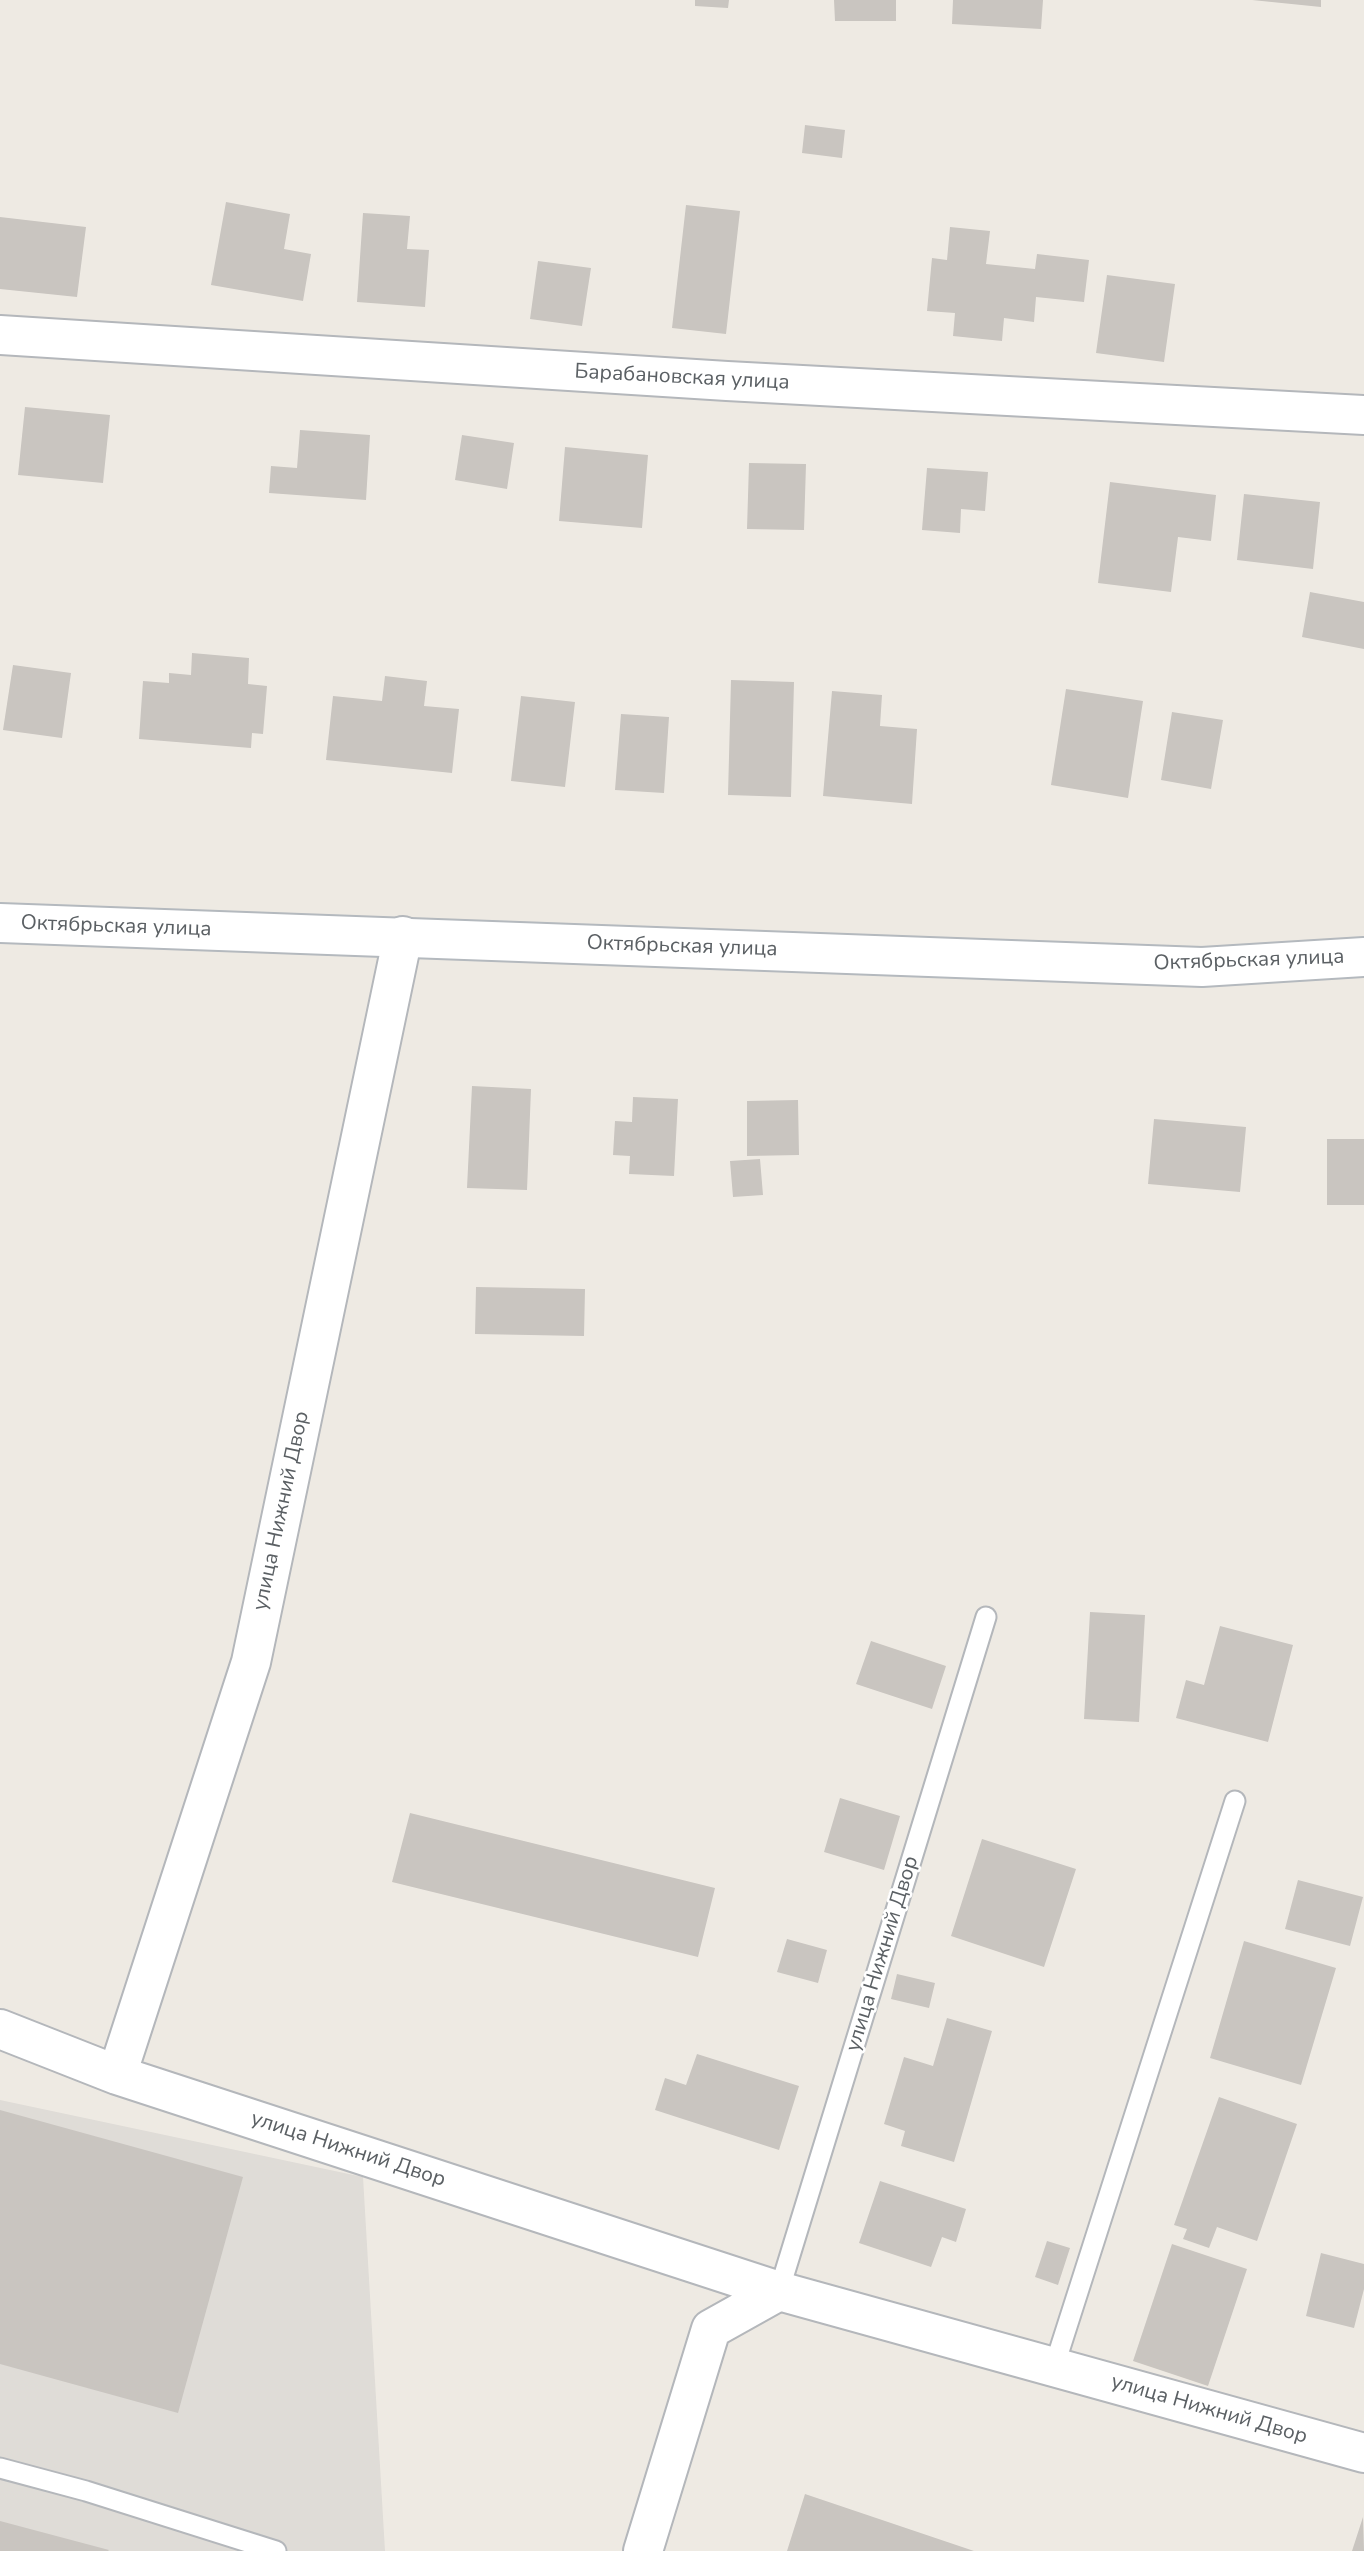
<!DOCTYPE html>
<html>
<head>
<meta charset="utf-8">
<style>
	body { margin:0 }
	canvas { display:block; background:#eeeae3 }
</style>
</head>
<body>
<canvas width="1364" height="2551"></canvas>
<script>
const ctx = document.querySelector('canvas').getContext('2d');
ctx.lineJoin = 'round';
function fill(path, color) { ctx.fillStyle = color; ctx.fill(path, 'evenodd'); }
const shape = rows => new Path2D(rows.map(r => 'M' + r).join(''));
function stroke(path, color, width, dash) { ctx.strokeStyle = color; ctx.lineWidth = width; ctx.lineCap = dash ? 'butt' : 'round'; ctx.setLineDash(dash || []); ctx.stroke(path); }
function drawText(font, color, halo, rows, align = 'center') {
  ctx.font = font + ' "Nunito Sans",sans-serif'; ctx.lineWidth = 5; ctx.setLineDash([]); ctx.textBaseline = 'middle'; ctx.strokeStyle = halo; ctx.fillStyle = color; for (const [text, x, y, turn = 0] of rows) {
    ctx.save(); ctx.translate(x, y); ctx.rotate((+turn || 0) * Math.PI / 180); ctx.textAlign = isNaN(turn) ? turn : align; if (halo) ctx.strokeText(text, 0, 0); ctx.fillText(text, 0, 0); ctx.restore();
  }
}
fill(shape([
	[0,2100,363,2177,385,2551,0,2551]
]), '#dfdcd7');
fill(shape([
	[695,0,729,0,728,8,695,6],
	[834,0,896,0,896,21,835,21],
	[953,0,1043,0,1041,29,952,24],
	[1252,0,1321,0,1321,7],
	[805,125,845,130,842,158,802,153],
	[226,202,290,214,284,249,311,254,303,301,211,285],
	[686,205,740,211,726,334,672,328],
	[363,213,410,216,407,249,429,250,425,307,357,302],
	[0,217,86,227,77,297,0,289],
	[950,227,990,231,986,264,1035,269,1037,254,1089,260,1084,302,1036,297,1034,322,1004,318,1002,341,953,336,955,313,927,311,932,258,947,260],
	[538,261,591,268,582,326,530,319],
	[1107,275,1175,284,1164,362,1096,353],
	[25,407,110,415,103,483,18,475],
	[300,430,370,435,366,500,269,493,271,466,297,468],
	[462,435,514,443,507,489,455,480],
	[565,447,648,455,642,528,559,521],
	[749,463,806,464,804,530,747,529],
	[927,468,988,472,985,511,961,509,960,533,922,530],
	[1110,482,1216,495,1211,541,1178,537,1171,592,1098,583],
	[1244,494,1320,502,1313,569,1237,560],
	[1310,592,1364,602,1364,649,1302,637],
	[192,653,249,658,248,684,267,686,263,734,252,733,251,748,139,739,143,681,169,683,169,673,191,675],
	[13,665,71,673,62,738,3,730],
	[385,676,427,681,424,706,459,709,452,773,326,760,333,696,382,701],
	[731,680,794,682,791,797,728,795],
	[1066,689,1143,701,1128,798,1051,785],
	[832,691,882,695,880,726,917,729,912,804,823,796],
	[521,696,575,702,565,787,511,781],
	[1172,712,1223,720,1211,789,1161,780],
	[621,714,669,717,664,793,615,790],
	[472,1086,531,1089,527,1190,467,1188],
	[633,1097,678,1099,674,1176,629,1174,630,1156,613,1155,615,1121,632,1122],
	[798,1100,799,1155,747,1156,747,1101],
	[1154,1119,1246,1127,1240,1192,1148,1184],
	[1327,1139,1364,1139,1364,1205,1327,1205],
	[760,1159,763,1195,733,1197,730,1161],
	[476,1287,585,1289,584,1336,475,1334],
	[1090,1612,1145,1615,1139,1722,1084,1719],
	[1220,1626,1293,1645,1268,1742,1176,1718,1186,1680,1204,1685],
	[871,1641,946,1666,932,1709,856,1684],
	[840,1798,900,1816,884,1870,824,1852],
	[410,1813,715,1888,698,1957,392,1882],
	[982,1839,1076,1869,1044,1967,951,1936],
	[1298,1880,1363,1897,1350,1946,1285,1929],
	[787,1939,827,1950,818,1983,777,1972],
	[1244,1941,1336,1968,1301,2085,1210,2058],
	[897,1974,935,1983,929,2008,891,1999],
	[947,2018,992,2031,954,2162,901,2146,905,2131,884,2124,904,2057,933,2066],
	[697,2054,799,2086,779,2150,655,2110,665,2078,686,2085],
	[1219,2097,1297,2124,1257,2241,1217,2227,1209,2248,1183,2239,1187,2229,1174,2225],
	[0,2110,243,2177,178,2413,0,2364],
	[880,2181,966,2209,956,2242,942,2237,931,2267,859,2243],
	[1047,2241,1070,2248,1058,2285,1035,2277],
	[1172,2244,1247,2269,1208,2386,1133,2361],
	[1321,2253,1364,2264,1364,2289,1354,2328,1306,2316],
	[805,2494,974,2551,787,2551],
	[1363,2517,1364,2551,1352,2551],
	[0,2521,109,2550,108,2551,0,2551]
]), '#c9c5c0');
const lane = shape([
	[779,2291,986,1617],
	[1054,2367,1235,1801],
	[0,2468,86,2491,276,2551]
]);
const street = shape([
	[0,335,727,381,1364,415],
	[0,2029,117,2075,779,2291,1364,2453],
	[117,2075,251,1662,403,936],
	[643,2551,711,2329,779,2291]
]);
const secondary = shape([
	[0,923,1202,967,1364,957]
]);
stroke(lane, '#b4b7bb', 23);
stroke(street, '#b4b7bb', 42);
stroke(secondary, '#b4b9be', 42);
stroke(lane, '#fff', 19);
stroke(street, '#fff', 38);
stroke(secondary, '#fff', 38);
drawText('21px', '#5b6064', '#fff', [
	["Барабановская улица",682,378,3],
	["Октябрьская улица",116,927,2],
	["Октябрьская улица",682,947,2],
	["Октябрьская улица",1249,961,-2],
	["улица Нижний Двор",282,1511,-78],
	["улица Нижний Двор",883,1954,-73],
	["улица Нижний Двор",348,2150,18],
	["улица Нижний Двор",1209,2410,16]
]);
</script>
</body>
</html>
